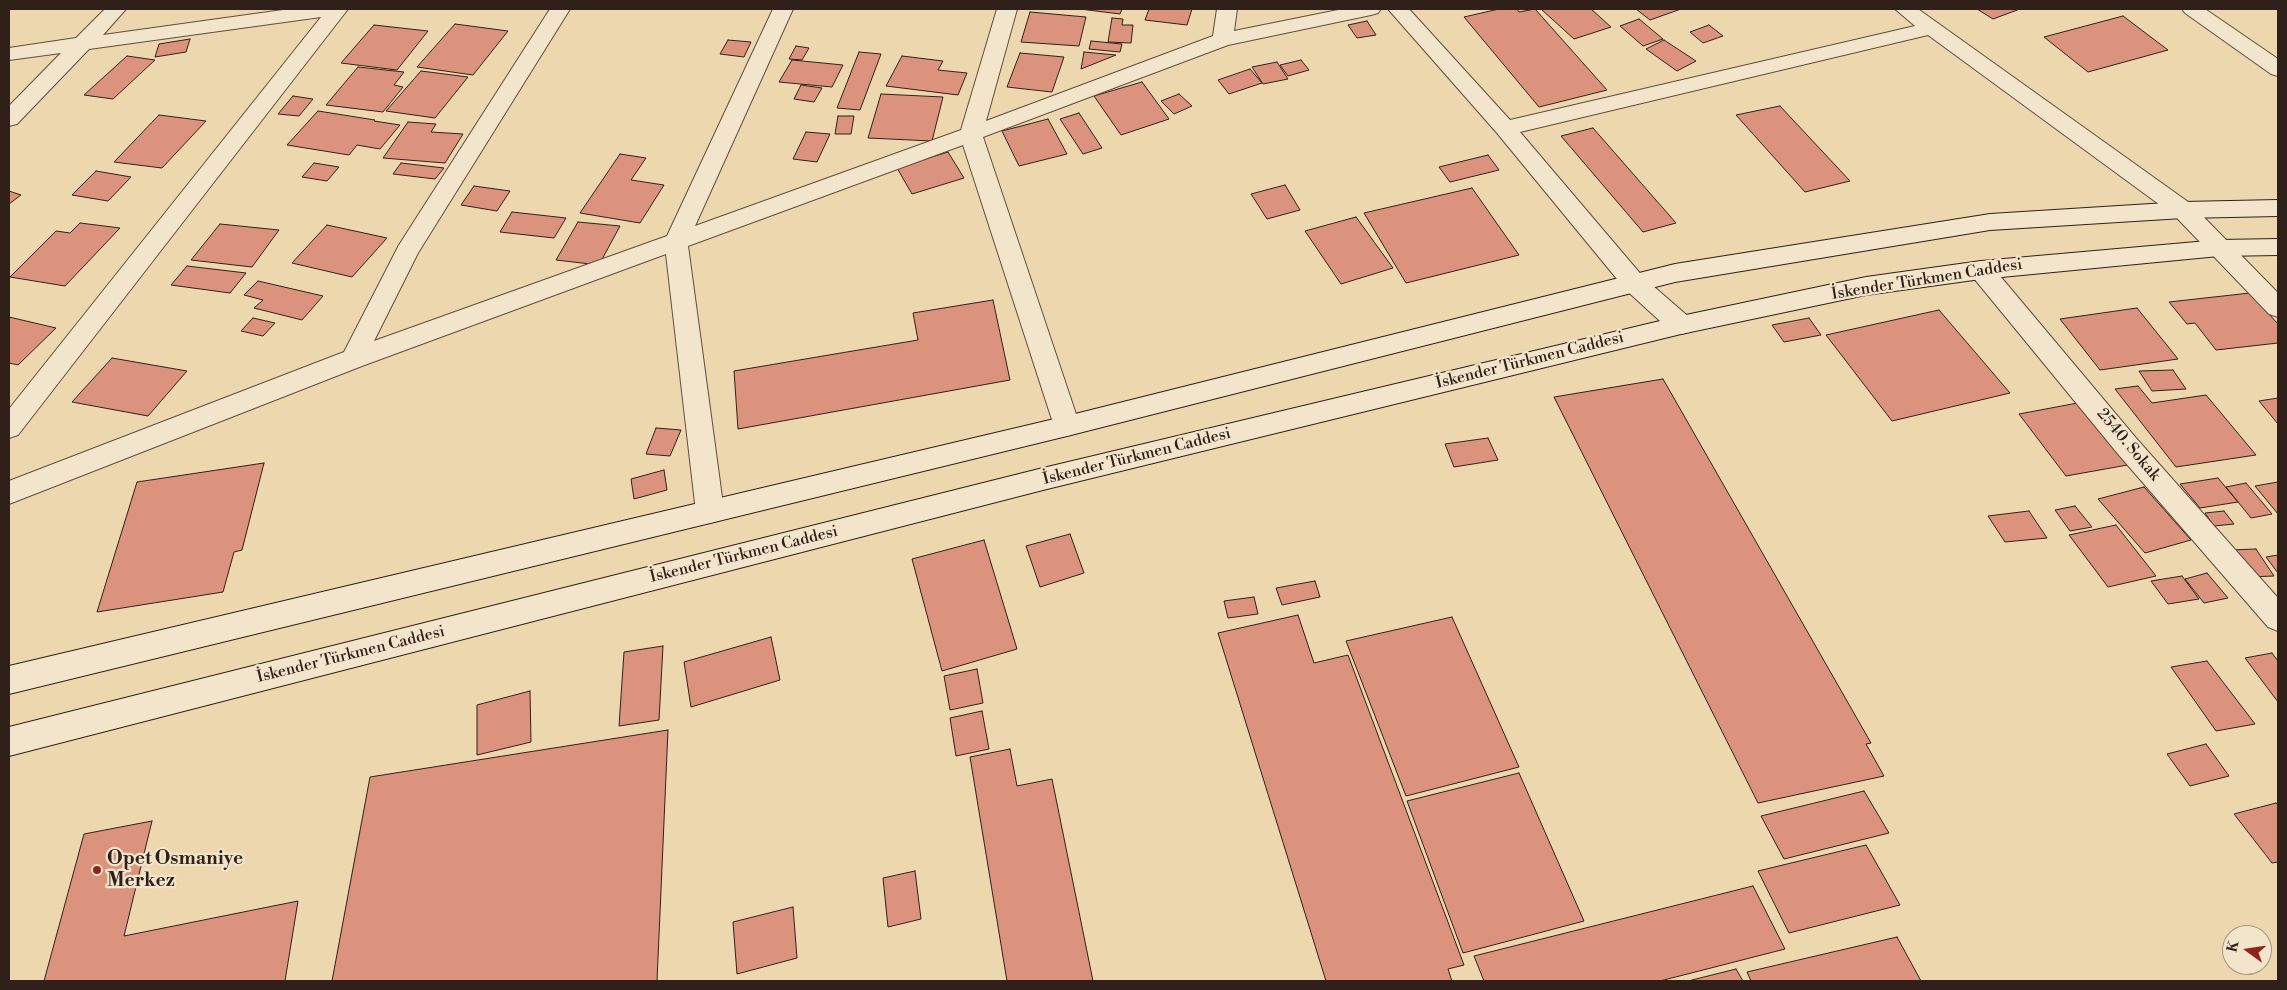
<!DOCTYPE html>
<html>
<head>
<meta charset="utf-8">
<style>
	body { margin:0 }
	#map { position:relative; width:2287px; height:990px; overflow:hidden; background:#ecd7af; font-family:"Libre Bodoni",serif }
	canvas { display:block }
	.frame { position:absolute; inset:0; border:10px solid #312019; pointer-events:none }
	.north { position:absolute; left:2222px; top:925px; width:50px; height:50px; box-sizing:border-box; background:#f3e5cb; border:1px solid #a59684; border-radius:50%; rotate:284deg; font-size:14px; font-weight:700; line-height:20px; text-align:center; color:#312019 }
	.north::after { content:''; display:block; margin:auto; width:18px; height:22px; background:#8f2418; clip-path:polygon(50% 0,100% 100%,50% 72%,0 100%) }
</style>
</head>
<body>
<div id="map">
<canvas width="2287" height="990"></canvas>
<div class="frame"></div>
<div class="north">K</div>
</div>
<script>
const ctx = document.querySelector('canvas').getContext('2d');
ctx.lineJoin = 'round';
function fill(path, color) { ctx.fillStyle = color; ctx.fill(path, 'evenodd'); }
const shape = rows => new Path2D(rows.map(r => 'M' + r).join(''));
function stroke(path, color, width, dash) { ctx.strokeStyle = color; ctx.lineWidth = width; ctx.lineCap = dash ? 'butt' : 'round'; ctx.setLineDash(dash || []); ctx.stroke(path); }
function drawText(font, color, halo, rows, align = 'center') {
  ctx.font = font + ' "Libre Bodoni",serif'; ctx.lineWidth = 4.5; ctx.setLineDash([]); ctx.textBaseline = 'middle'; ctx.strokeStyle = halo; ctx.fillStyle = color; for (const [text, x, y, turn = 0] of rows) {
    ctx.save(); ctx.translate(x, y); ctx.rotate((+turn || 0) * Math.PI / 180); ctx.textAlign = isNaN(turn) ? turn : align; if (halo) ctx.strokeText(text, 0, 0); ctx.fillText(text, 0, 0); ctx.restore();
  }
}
const building = shape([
	[1080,9,1122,9,1120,14,1080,9],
	[1149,9,1192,9,1187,25,1145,20,1149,9],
	[1499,9,1517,9,1519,12,1535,9,1607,90,1539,107,1464,17,1499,9],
	[1541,9,1591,9,1611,27,1574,39,1541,9],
	[1636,9,1681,9,1650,20,1636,9],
	[1977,9,2020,9,1993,19,1977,9],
	[1030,12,1086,17,1079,46,1021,42,1030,12],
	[2123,16,2168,50,2088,72,2044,37,2123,16],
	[1112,18,1123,19,1122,25,1133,25,1131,43,1108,42,1112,18],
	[1639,19,1663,39,1643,46,1620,26,1639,19],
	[1367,21,1376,35,1357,38,1348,25,1367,21],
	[455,24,508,31,473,75,417,67,455,24],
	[374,25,428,31,397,70,341,63,374,25],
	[1709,25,1723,36,1703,43,1690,32,1709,25],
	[190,39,186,52,155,57,159,44,190,39],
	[728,40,751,42,744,57,720,54,728,40],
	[1664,40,1696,61,1677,71,1646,49,1664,40],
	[1091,41,1122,44,1120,52,1089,49,1091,41],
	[796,46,809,48,802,60,789,59,796,46],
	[859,52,881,54,860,110,837,108,859,52],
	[1084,52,1116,55,1081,69,1084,52],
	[1020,53,1064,57,1052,92,1007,87,1020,53],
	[127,56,155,60,113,99,84,95,127,56],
	[902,56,943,61,938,70,967,73,958,95,886,86,902,56],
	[792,60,843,65,832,87,779,82,792,60],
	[1301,60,1309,70,1288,76,1280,65,1301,60],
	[1277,62,1288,79,1263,84,1252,67,1277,62],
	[358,67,404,72,394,85,403,87,383,112,326,105,358,67],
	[1250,69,1262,83,1229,94,1218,80,1250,69],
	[421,71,468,77,435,118,386,111,421,71],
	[1142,82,1169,119,1121,135,1094,96,1142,82],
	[801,85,822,88,814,102,794,99,801,85],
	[881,94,943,97,932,141,868,138,881,94],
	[1179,94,1192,106,1174,114,1161,101,1179,94],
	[293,96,313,99,299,116,278,114,293,96],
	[1780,106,1850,181,1805,192,1736,115,1780,106],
	[318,111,375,120,374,121,400,125,380,149,357,145,349,155,287,145,318,111],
	[1079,113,1102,148,1083,154,1060,119,1079,113],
	[159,115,206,121,162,168,114,162,159,115],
	[838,116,854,116,851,134,835,134,838,116],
	[1048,119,1067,154,1019,166,1002,131,1048,119],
	[408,122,436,124,431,132,463,134,445,163,383,158,408,122],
	[1593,128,1676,223,1643,232,1561,136,1593,128],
	[806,132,830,134,817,162,793,159,806,132],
	[948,152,964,178,912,194,897,168,948,152],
	[620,154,646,158,631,180,664,185,640,223,580,213,620,154],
	[1488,155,1499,170,1450,182,1439,167,1488,155],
	[314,163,339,167,327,181,302,177,314,163],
	[401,163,444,168,435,179,393,174,401,163],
	[96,171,131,177,108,201,72,195,96,171],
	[1285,185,1300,210,1267,219,1251,194,1285,185],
	[474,186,510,191,497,211,461,205,474,186],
	[1472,188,1519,255,1406,283,1364,213,1472,188],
	[9,191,21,195,9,204,9,191],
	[512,212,566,218,554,238,500,232,512,212],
	[1356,217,1393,268,1341,284,1305,231,1356,217],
	[578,222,620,226,599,265,556,260,578,222],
	[80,223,120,228,65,286,10,277,56,231,70,233,80,223],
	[220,224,279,230,252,267,191,260,220,224],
	[327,225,387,238,352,277,292,263,327,225],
	[187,266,246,273,230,293,171,285,187,266],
	[258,281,323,296,302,320,254,308,263,300,244,295,258,281],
	[2250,293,2278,324,2278,343,2216,350,2195,323,2187,324,2169,302,2250,293],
	[993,300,1010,380,738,429,734,371,918,340,913,313,993,300],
	[2137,308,2178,359,2100,370,2060,319,2137,308],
	[1939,310,2010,393,1892,421,1826,335,1939,310],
	[9,317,56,328,18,365,9,363,9,317],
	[253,318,275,323,263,336,241,331,253,318],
	[1809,318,1821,335,1784,342,1772,325,1809,318],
	[112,358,187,371,148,416,72,402,112,358],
	[2173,370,2186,389,2152,391,2139,371,2173,370],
	[1663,379,1871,743,1866,744,1884,776,1758,803,1554,397,1663,379],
	[2138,386,2152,403,2206,395,2256,455,2176,467,2115,389,2138,386],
	[2278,398,2278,424,2259,401,2278,398],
	[2083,402,2133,464,2066,476,2019,414,2083,402],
	[656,428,681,430,670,456,646,454,656,428],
	[1488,438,1498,460,1454,467,1445,444,1488,438],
	[264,463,242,550,234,552,223,592,97,612,137,482,264,463],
	[664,470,667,490,634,499,631,479,664,470],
	[2218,478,2238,502,2200,508,2180,484,2218,478],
	[2278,482,2278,514,2255,486,2278,482],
	[2246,483,2272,514,2251,518,2226,487,2246,483],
	[2144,487,2191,540,2145,553,2098,499,2144,487],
	[2075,506,2092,527,2070,531,2055,510,2075,506],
	[2029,511,2047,538,2005,542,1988,516,2029,511],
	[2224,511,2234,524,2214,526,2205,513,2224,511],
	[2116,525,2156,576,2108,587,2069,535,2116,525],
	[1070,534,1084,573,1040,587,1026,546,1070,534],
	[984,540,1017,649,942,671,912,559,984,540],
	[2256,549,2274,576,2247,577,2230,550,2256,549],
	[2278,555,2278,573,2266,557,2278,555],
	[2207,573,2228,598,2204,603,2185,579,2207,573],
	[2182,576,2199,599,2168,604,2151,581,2182,576],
	[1315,581,1320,597,1282,605,1276,588,1315,581],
	[1254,597,1258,614,1228,618,1224,601,1254,597],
	[1298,615,1314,663,1348,655,1464,965,1448,969,1452,981,1326,981,1218,633,1298,615],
	[1452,617,1519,767,1406,796,1346,641,1452,617],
	[771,637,780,680,691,707,684,662,771,637],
	[663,646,659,720,619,726,624,652,663,646],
	[2272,653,2278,661,2278,702,2245,658,2272,653],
	[2207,661,2255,724,2216,731,2171,667,2207,661],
	[977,669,983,703,950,710,944,676,977,669],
	[530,691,531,742,477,755,477,705,530,691],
	[982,711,989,749,956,756,950,718,982,711],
	[668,730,657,981,332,981,370,777,668,730],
	[2206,744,2229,776,2190,786,2167,754,2206,744],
	[1010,749,1017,786,1052,779,1093,981,1007,981,970,757,1010,749],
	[1519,773,1584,921,1463,953,1407,801,1519,773],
	[1864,791,1889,833,1784,859,1761,816,1864,791],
	[2276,803,2278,805,2278,862,2272,863,2234,814,2276,803],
	[152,821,124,936,298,901,285,981,44,981,84,834,152,821],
	[1866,845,1900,905,1789,933,1758,871,1866,845],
	[915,871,921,919,888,927,883,878,915,871],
	[1753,886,1785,949,1660,981,1484,981,1474,956,1753,886],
	[793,907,797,958,737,974,733,922,793,907],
	[1897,937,1921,981,1751,981,1747,972,1897,937],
	[1736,969,1743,981,1688,981,1736,969]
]);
fill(building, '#dc937e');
stroke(building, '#312019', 1);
const street = shape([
	[105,9,126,9,103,35,290,9,348,9,18,435,9,438,9,409,321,17,89,49,17,124,9,126,9,106,61,53,9,60,9,48,76,38,105,9],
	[550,9,570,9,418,253,374,341,667,236,773,9,793,9,695,226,961,130,997,9,1017,9,986,121,1213,36,1217,9,1237,9,1234,31,1343,9,1381,9,1378,13,1371,15,1228,45,983,137,1080,426,1076,433,1067,436,1058,433,1054,426,963,145,688,246,724,512,720,520,710,523,700,520,696,512,666,254,362,366,9,504,9,481,344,352,399,245,550,9],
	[1388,9,1409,9,1510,120,1915,26,1895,9,1918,9,2191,204,2278,293,2278,317,2269,314,2175,216,1928,35,1520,132,1644,278,1690,318,1693,325,1690,332,1681,334,1672,332,1626,290,1497,133,1388,9],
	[2182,9,2205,9,2278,59,2278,76,2271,74,2185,13,2182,9],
	[1981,261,1990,264,2136,438,2278,598,2278,631,2268,627,2118,454,1972,276,1969,270,1972,264,1981,261]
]);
const secondary = shape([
	[2278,200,2278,216,2183,218,1990,230,1675,282,1067,436,9,694,9,666,1067,416,1675,264,1990,214,2183,202,2278,200],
	[2278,239,2278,255,2219,256,1981,279,1866,295,1681,334,1043,490,9,756,9,727,1043,468,1681,316,1866,277,1981,261,2219,240,2278,239]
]);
stroke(street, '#604e3e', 2);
stroke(secondary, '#312019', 2);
fill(street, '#f3e5cb');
fill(secondary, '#f3e5cb');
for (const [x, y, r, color] of [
	[97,870,5,"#8f2418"]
]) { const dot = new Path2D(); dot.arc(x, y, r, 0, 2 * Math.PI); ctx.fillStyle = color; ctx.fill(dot); stroke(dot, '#f3e5cb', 2); }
drawText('16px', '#312019', '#f3e5cb', [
	["İskender Türkmen Caddesi",1927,280,-9],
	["İskender Türkmen Caddesi",1530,361,-14],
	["2540. Sokak",2128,445,50],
	["İskender Türkmen Caddesi",1137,457,-14],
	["İskender Türkmen Caddesi",744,555,-14],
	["İskender Türkmen Caddesi",351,655,-14]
]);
drawText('bold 19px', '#312019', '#f3e5cb', [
	["Opet Osmaniye",107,859],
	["Merkez",107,881]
], 'left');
</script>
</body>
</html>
